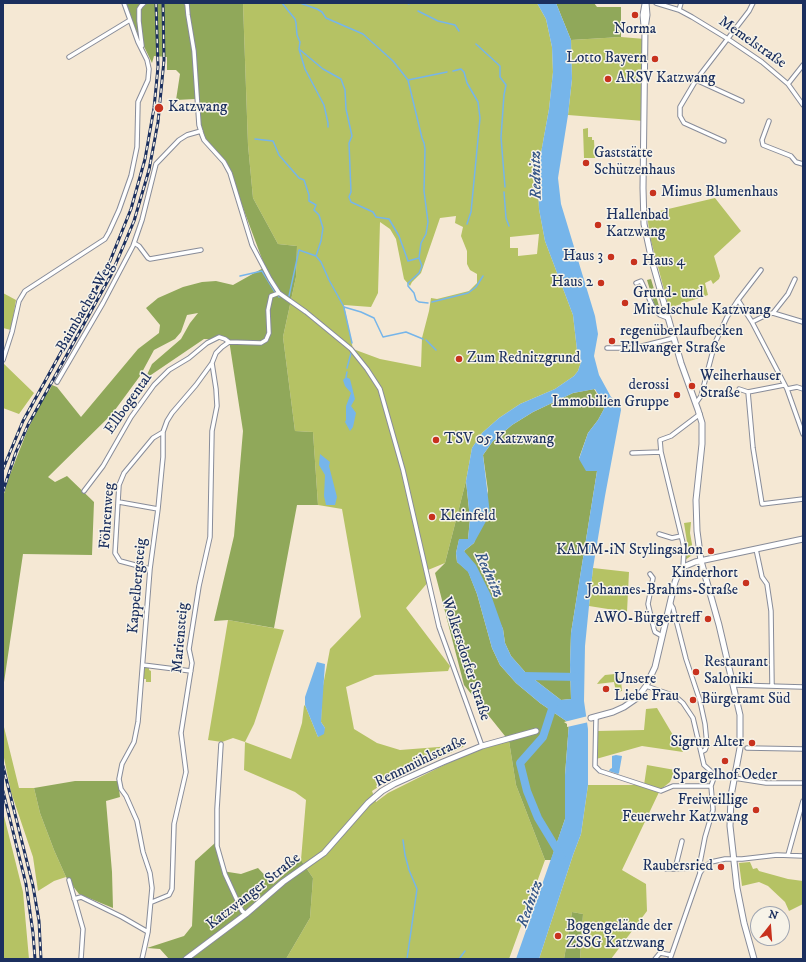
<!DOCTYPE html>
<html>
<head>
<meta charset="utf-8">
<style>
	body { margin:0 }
	#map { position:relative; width:806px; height:962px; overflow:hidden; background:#f5e8d4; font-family:"IM FELL DW Pica",serif }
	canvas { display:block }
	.frame { position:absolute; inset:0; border:4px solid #1b2f5e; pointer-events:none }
	.north { position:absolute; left:750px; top:906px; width:40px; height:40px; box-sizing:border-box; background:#f7f3e8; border:1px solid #9fa5b1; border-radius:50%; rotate:17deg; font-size:11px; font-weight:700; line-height:16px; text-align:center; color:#1b2f5e }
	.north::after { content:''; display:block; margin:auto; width:14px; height:18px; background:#c8321e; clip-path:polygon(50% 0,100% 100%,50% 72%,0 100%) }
</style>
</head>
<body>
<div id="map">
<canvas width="806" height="962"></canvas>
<div class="frame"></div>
<div class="north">N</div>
</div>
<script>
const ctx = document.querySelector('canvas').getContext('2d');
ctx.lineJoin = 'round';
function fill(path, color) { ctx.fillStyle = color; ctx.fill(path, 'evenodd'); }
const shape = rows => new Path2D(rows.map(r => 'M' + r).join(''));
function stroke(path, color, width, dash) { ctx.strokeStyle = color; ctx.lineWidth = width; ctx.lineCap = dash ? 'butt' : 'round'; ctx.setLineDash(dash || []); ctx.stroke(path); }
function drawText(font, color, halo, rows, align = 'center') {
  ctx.font = font + ' "IM FELL DW Pica",serif'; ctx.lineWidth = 3; ctx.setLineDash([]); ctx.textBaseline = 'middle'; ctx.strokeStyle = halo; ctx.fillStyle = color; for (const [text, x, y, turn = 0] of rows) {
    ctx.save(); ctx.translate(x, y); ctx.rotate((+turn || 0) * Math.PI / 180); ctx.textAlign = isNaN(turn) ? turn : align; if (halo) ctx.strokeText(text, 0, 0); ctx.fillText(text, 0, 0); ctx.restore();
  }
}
fill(shape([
	[243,3,537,3,546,19,552,47,553,72,549,109,541,153,538,184,539,209,545,241,573,315,577,350,581,362,578,371,574,376,555,389,520,404,499,418,482,433,472,448,466,481,445,563,428,570,429,581,406,608,450,666,448,671,375,675,346,687,354,729,377,743,400,750,464,745,463,747,383,784,372,791,376,802,388,793,466,754,509,741,516,785,545,860,509,959,286,959,310,918,313,878,301,860,306,800,295,792,244,770,245,742,233,738,222,742,208,740,228,620,284,630,262,700,254,724,245,742,291,759,302,723,304,706,305,705,318,737,325,728,321,722,322,691,330,649,361,617,342,509,318,505,313,432,295,431,283,337,296,277,297,246,278,244,253,198,248,145],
	[456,216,455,223,463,227,461,236,467,251,467,264,470,270,477,274,477,283,469,291,437,299,431,298,429,311,422,338,421,367,380,359,353,349,344,305,371,307,378,293,380,222,390,229,396,239,404,279,410,286,412,282,421,273,440,218],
	[539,234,537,254,518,256,518,248,510,248,510,237],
	[621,37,645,39,644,121,568,115,572,79,571,40],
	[588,128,588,137,592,137,592,140,594,140,595,158,584,158,583,129],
	[715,198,741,231,714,256,720,276,719,279,713,284,711,280,705,283,708,295,669,308,650,237,647,214],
	[3,293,16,300,11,330,3,328],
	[3,363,34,393,19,414,3,408],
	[691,522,690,533,693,550,692,555,684,561,685,555,689,555,684,523],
	[593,568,629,572,627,612,589,606],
	[149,667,149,670,151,671,151,682,146,682,146,679,143,679,144,668],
	[615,674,621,680,622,691,616,692,614,682,597,684,600,680,605,675],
	[657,708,683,752,642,746,596,759,597,731,644,730,646,709],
	[3,723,19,788,34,788,40,813,54,850,66,877,54,881,38,891,33,857,11,792,3,753],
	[647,765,675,770,670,782,660,790,622,870,646,884,647,911,611,959,580,959,583,914,572,912,564,959,539,959,573,855,581,834,588,785,644,785],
	[3,812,23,892,29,959,3,959],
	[750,862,753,869,757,868,759,871,788,879,803,881,803,904,789,911,785,902,768,886,759,882,742,886,739,863]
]), '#b5c264');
fill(shape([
	[123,3,243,3,248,145,253,198,278,244,297,246,296,277,283,337,295,431,313,432,318,505,297,505,274,628,228,620,214,621,234,536,243,431,229,340,204,339,145,379,152,364,181,339,190,323,198,313,187,315,181,332,175,339,154,350,140,376,112,414,48,477,55,482,67,476,94,502,92,555,23,554,3,689,3,497,8,480,27,431,47,390,49,391,52,385,57,387,81,417,138,349,159,333,160,325,146,308,158,298,183,287,202,282,216,281,233,285,265,267,227,165,204,137,195,99,176,100,180,74,176,70,167,70,167,57,154,56,152,63],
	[556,3,594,3,597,7,621,7,621,37,571,40],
	[651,279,661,313,656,310,647,280],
	[594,389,603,403,604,409,598,420,588,433,579,458,597,471,571,633,570,665,571,699,561,700,526,673,511,656,505,643,503,629,464,551,474,543,488,491,483,455,493,441,512,425,533,412,573,393],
	[466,481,470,519,468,539,459,540,456,553,457,562,468,571,477,594,492,648,500,665,516,683,540,703,569,723,565,775,565,819,551,860,545,860,516,785,509,741,464,685,435,573,445,563],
	[75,781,118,781,120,797,106,801,112,872,113,908,79,894,66,877,54,850,40,813,34,788],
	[215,843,222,871,241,874,258,868,273,884,301,860,313,878,310,918,286,959,169,959,160,949,147,948,184,936,192,926,195,861],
	[572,912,583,914,580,959,564,959]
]), '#90a85a');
fill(shape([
	[537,3,556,3,571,40,572,79,568,115,558,178,561,204,595,316,598,334,594,356,599,375,611,397,620,403,621,410,605,496,593,568,589,606,585,646,584,701,588,729,588,785,581,834,573,855,539,959,516,959,565,819,565,775,569,723,540,703,516,683,500,665,492,648,477,594,468,572,457,562,456,553,459,539,468,539,470,519,466,481,472,448,482,433,499,418,520,404,555,389,574,376,578,371,581,362,577,350,573,315,545,241,539,209,538,184,541,153,549,109,553,72,552,47,546,19],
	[595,389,603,403,604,409,598,420,588,433,579,459,586,471,597,471,571,633,570,665,571,699,561,700,526,673,511,656,505,643,503,629,491,595,476,565,464,551,474,543,490,514,483,455,493,441,512,425,533,412,573,393],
	[346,377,350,379,355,399,351,406,356,413,353,427,350,431,345,422,346,420,346,406,351,393,345,386,343,380],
	[320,454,330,462,329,466,337,497,335,505,326,505,324,496,325,475,319,465],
	[317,662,325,664,321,722,325,728,324,734,318,737,305,705,305,697],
	[616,755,622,756,619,773,618,774,609,771,610,769,612,768,612,756]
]), '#76b5ea');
fill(shape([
	[588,716,589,722,567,727,567,724,564,722]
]), '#f5e8d4');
stroke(shape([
	[282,3,295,19,296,23,297,35,300,42,299,49,305,69,324,105,328,123,328,127],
	[300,3,317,9,322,12,326,18,363,34,393,61,408,80,422,138,424,143,425,149,424,191,428,222,426,234,421,243,419,258],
	[407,3,409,4],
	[418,11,438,21,455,25,459,31],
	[476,44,500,66,500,77,506,85,504,95,501,137,505,187],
	[299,49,323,69,341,79,345,90,346,109,352,136,349,143,351,192,349,197,351,202,373,212,376,217,389,219,399,236,408,261,419,258,422,266,419,273,408,283,408,286,414,293,416,300,419,302,428,303],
	[453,71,461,69,464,72,467,83,478,102,480,118,471,212,467,224],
	[408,80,447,72],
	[255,139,273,141,279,155,299,178,304,180,309,195,309,201,316,205,314,210,319,215,323,228,321,241,316,256],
	[504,192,506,218,509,226],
	[240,276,262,271,275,292],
	[279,296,279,297],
	[289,296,299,250,316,256,321,262,329,280,344,307,361,312,374,318,383,337,406,332,423,339],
	[432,302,468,293,476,287,483,276],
	[344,308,352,343],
	[426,340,436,350],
	[347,368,351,353],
	[346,377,347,372],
	[403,840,405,855,409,870,417,889,407,959],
	[459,959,465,951]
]), '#76b5ea', 1.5);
stroke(shape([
	[523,676,578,677],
	[554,703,543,737,520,763,527,791,538,818,561,856]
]), '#76b5ea', 8);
const street = shape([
	[186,3,187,4,188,15,194,51,199,125,202,135,204,140,224,162,230,173,252,245,270,279,279,293,306,312,351,349,367,369,380,389,403,470,439,627,482,746],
	[656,3,679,10,692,17,728,39,762,62,788,84,803,105],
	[679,10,681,3],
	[142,46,139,21,139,9,141,6,144,3],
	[69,57,130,20],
	[696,80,742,101],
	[788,84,803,65],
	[769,121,762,140,763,145,791,156,796,162,803,164],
	[724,141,684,123,680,116,680,107,696,80,749,11,753,3],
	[630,169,644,171],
	[134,243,139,246,148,258,150,259,201,250],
	[636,283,641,281,654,309,660,315,668,318],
	[738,300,752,322,787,389,803,434],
	[773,313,788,294,795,279],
	[752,322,768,314,773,313,803,322],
	[607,348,634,348,674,338],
	[3,360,12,332,19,301,25,291,105,239,109,232,119,210,131,176,137,147,138,102,148,80,149,69,147,60,138,42,124,3],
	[57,382,103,303,133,246,142,220,156,164,179,140,187,135,201,131],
	[784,385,748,392,753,448,762,504,803,499],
	[739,389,748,392],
	[787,389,797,387,803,389],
	[696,403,701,396,715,343,727,317,738,300,761,270],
	[632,453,661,452],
	[84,491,103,466,131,417,154,385,169,370,189,358,207,343,219,337,225,339,229,342],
	[119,502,158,509],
	[659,534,672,538,681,536],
	[756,549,762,577,767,584,771,611,772,685],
	[683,567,684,552,683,543,661,452,660,440,671,436,700,414],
	[150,569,120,561,115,553,119,485,124,473,153,438,163,432],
	[650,574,653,578,648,604,654,629,655,632,662,636],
	[670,603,673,608,686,659,700,701,705,724,707,745,705,750,701,752],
	[143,665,191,671],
	[734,685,803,687],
	[646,686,675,696,683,703,693,718,704,765,715,775,766,783,803,783],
	[596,717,595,766,600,771,661,791,673,786,711,786],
	[221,744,217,809,217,846,225,874,242,911,246,914],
	[747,748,803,749],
	[713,809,711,786,715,775],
	[788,855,803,801],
	[666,869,699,868],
	[675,869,682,841],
	[700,873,699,868,705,837,713,810],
	[69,880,83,929,81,959],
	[74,899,81,897,122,917,148,932],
	[152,902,169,895,172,889,174,824,186,772,181,733,192,663,189,649,199,586,210,537,212,431,217,406,216,389,212,363],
	[142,959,148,932,152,888,150,873,143,852,137,821,126,796,121,789,119,779,122,764,134,742,138,722,150,569,158,509,163,457,163,432,167,421,172,413,196,385,212,363,216,353,222,347,229,342,261,343,266,340,269,333,268,310,271,296,279,293],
	[655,959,660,953,671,955],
	[670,959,700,873,704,867,711,862,725,859,742,859,777,855,803,856]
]);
const secondary = shape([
	[646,3,647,15,645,29,643,188,644,224,652,261,681,363,698,410,702,423,702,444,696,500,697,531,701,561,719,625,740,715,740,748,731,796,730,826,737,888,744,923,754,959],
	[644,26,643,15,645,4],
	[591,718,613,712,624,707,637,698,646,686,655,667,675,582,678,574,683,567,695,562,803,539],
	[186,959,246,914,283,882,324,853,368,803,382,791,394,784,443,762,482,746,536,731]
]);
stroke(street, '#888c99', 5.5);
stroke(secondary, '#888c99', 7);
stroke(street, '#fff', 3.5);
stroke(secondary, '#fff', 5);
const rail = shape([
	[3,469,23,421,106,271,131,209,145,159,154,108,158,67,156,3],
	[3,491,16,452,28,425,111,275,134,221,149,170,158,122,164,60,163,3],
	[3,766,33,886,39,921,41,959],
	[3,791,26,884,33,933,35,959]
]);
stroke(rail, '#1b2f5e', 3);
stroke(rail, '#f7f3e8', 1.5, [4.5]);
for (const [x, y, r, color] of [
	[635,15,4,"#c8321e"],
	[655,59,4,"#c8321e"],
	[608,79,4,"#c8321e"],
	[159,108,5,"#c8321e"],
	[586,163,4,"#c8321e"],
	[653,193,4,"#c8321e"],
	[598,225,4,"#c8321e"],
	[611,257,4,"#c8321e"],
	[634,262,4,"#c8321e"],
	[601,283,4,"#c8321e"],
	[625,303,4,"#c8321e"],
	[612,341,4,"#c8321e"],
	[459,359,4,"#c8321e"],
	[692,386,4,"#c8321e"],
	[677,395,4,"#c8321e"],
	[436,440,4,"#c8321e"],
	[432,517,4,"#c8321e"],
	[711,551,4,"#c8321e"],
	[746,583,4,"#c8321e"],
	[708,619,4,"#c8321e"],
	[696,672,4,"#c8321e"],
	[606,689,4,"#c8321e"],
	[693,700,4,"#c8321e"],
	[752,743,4,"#c8321e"],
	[725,761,4,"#c8321e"],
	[756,810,4,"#c8321e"],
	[721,867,4,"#c8321e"],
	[558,936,4,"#c8321e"]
]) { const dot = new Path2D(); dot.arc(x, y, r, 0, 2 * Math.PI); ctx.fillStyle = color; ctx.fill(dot); stroke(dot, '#f7f3e8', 1.5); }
drawText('15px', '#1b2f5e', '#f7f3e8', [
	["Norma",635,30,"center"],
	["Lotto Bayern",647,59,"right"],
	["ARSV Katzwang",616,79],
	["Katzwang",168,108],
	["Gaststätte",594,154],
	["Schützenhaus",594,171],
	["Mimus Blumenhaus",661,193],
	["Hallenbad",606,216],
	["Katzwang",606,233],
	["Haus 3",603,257,"right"],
	["Haus 4",642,262],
	["Haus 2",593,283,"right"],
	["Grund- und",633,294],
	["Mittelschule Katzwang",633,311],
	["regenüberlaufbecken",620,332],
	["Ellwanger Straße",620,349],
	["Zum Rednitzgrund",467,359],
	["Weiherhauser",700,377],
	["Straße",700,394],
	["derossi",669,386,"right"],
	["Immobilien Gruppe",669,403,"right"],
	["TSV 05 Katzwang",444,440],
	["Kleinfeld",440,517],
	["KAMM-iN Stylingsalon",703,551,"right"],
	["Kinderhort",738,574,"right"],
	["Johannes-Brahms-Straße",738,591,"right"],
	["AWO-Bürgertreff",700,619,"right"],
	["Restaurant",704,663],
	["Saloniki",704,680],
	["Unsere",614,680],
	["Liebe Frau",614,697],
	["Bürgeramt Süd",701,700],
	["Sigrun Alter",744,743,"right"],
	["Spargelhof Oeder",725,776,"center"],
	["Freiweillige",748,801,"right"],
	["Feuerwehr Katzwang",748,818,"right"],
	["Raubersried",713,867,"right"],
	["Bogengelände der",566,927],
	["ZSSG Katzwang",566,944]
], 'left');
drawText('15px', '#1b2f5e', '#f7f3e8', [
	["Memelstraße",752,43,35],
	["Baimbacher Weg",86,307,-60],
	["Ellbogental",129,404,-55],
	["Föhrenweg",108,516,-86],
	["Kappelbergsteig",138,586,-85],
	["Mariensteig",181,638,-85],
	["Wolkersdorfer Straße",465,659,72],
	["Rennmühlstraße",421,762,-26],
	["Katzwanger Straße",254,892,-38]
]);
drawText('italic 16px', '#365788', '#f7f3e8', [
	["Rednitz",537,175,-91],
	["Rednitz",488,575,65],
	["Rednitz",531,904,-70]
]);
</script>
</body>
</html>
